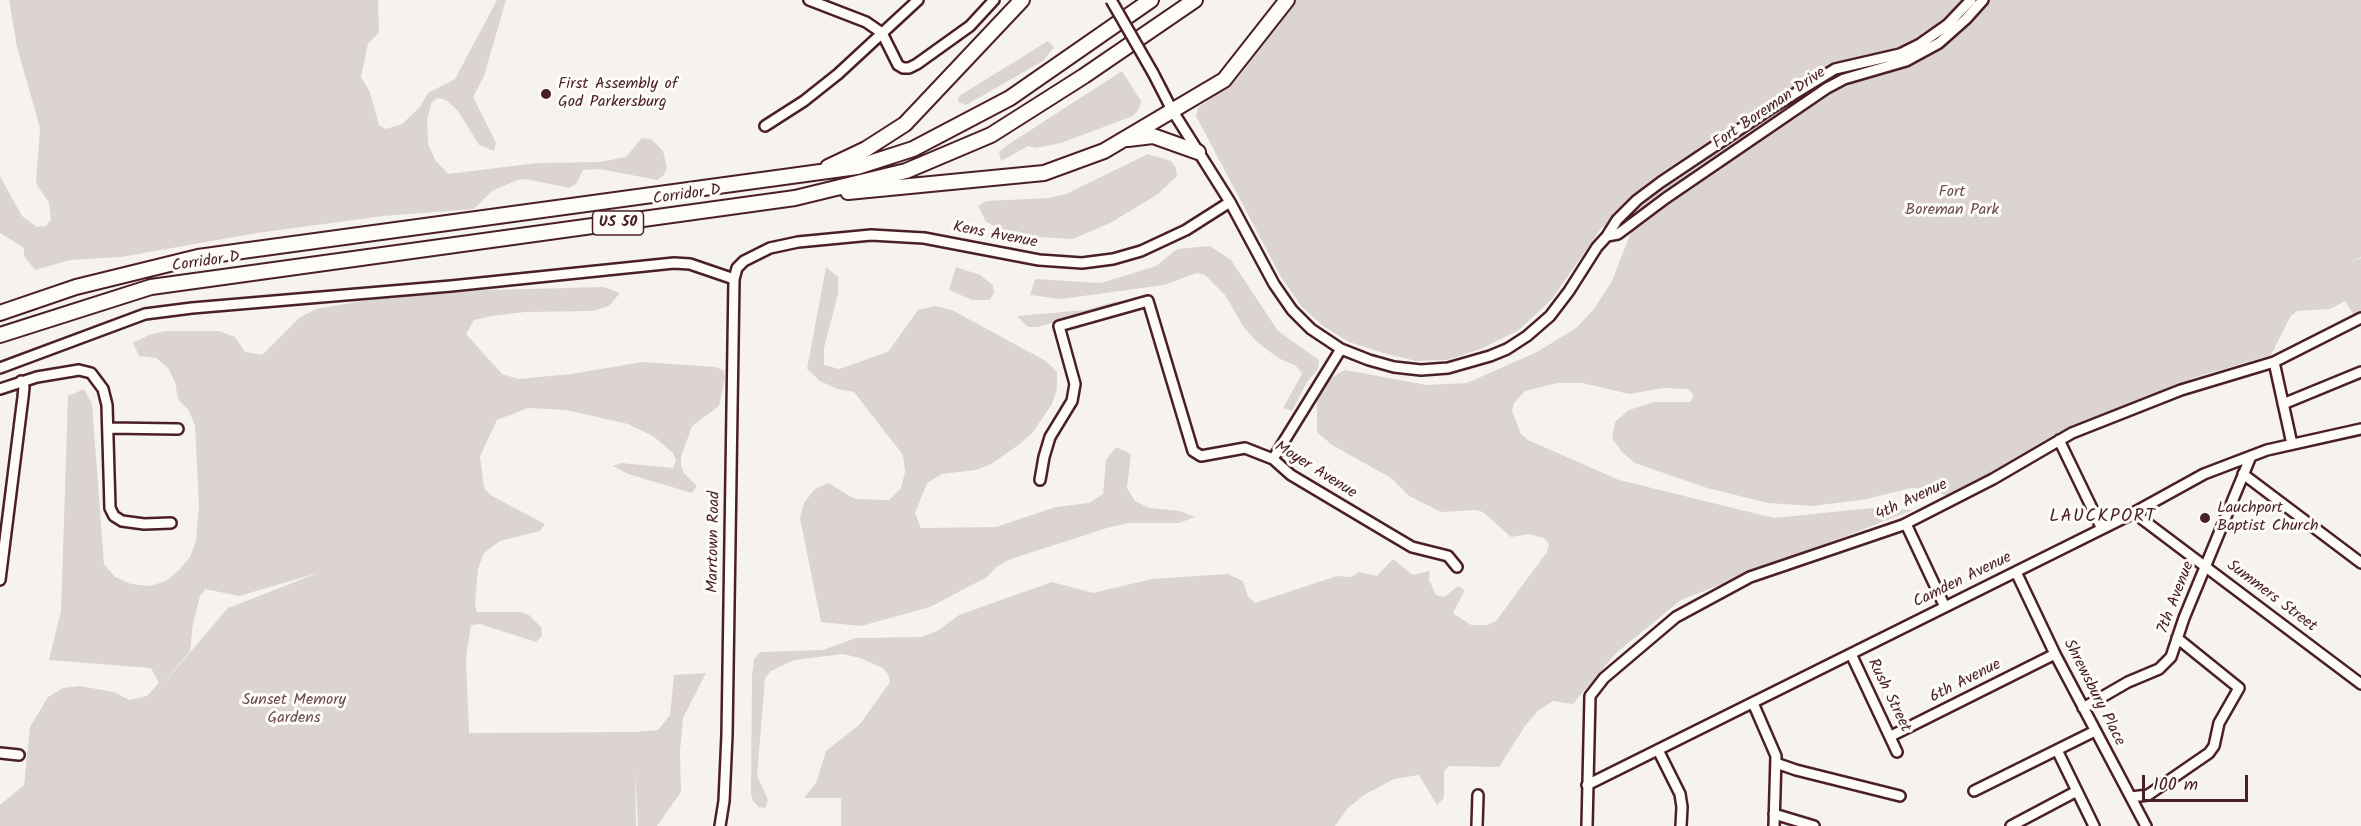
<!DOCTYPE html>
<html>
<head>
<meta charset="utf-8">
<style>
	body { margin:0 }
	#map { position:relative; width:2361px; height:826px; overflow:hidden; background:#f6f3ef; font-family:Kalam,sans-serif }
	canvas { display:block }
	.scale { position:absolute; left:2142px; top:775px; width:106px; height:27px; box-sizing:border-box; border:3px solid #4a1f2b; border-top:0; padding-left:8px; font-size:18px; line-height:21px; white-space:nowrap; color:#4a1f2b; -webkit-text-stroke:4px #fdfcf7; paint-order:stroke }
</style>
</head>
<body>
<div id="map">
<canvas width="2361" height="826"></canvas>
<div class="scale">100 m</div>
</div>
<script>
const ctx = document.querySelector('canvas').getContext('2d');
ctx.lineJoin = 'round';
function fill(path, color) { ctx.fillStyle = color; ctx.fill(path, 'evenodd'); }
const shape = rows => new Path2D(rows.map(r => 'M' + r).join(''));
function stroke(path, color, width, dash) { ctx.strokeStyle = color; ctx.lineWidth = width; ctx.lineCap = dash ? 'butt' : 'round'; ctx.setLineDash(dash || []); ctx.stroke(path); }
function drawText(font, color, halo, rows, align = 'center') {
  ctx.font = font + ' Kalam,sans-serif'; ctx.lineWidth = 6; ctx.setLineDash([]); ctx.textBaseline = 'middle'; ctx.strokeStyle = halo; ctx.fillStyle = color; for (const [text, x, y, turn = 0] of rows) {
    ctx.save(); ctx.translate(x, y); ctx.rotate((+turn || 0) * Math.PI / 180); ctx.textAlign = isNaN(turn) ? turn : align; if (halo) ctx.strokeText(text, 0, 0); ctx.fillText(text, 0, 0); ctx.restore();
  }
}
fill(shape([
	[9,0,378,0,379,32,368,44,361,77,370,92,379,125,386,129,402,124,420,107,428,93,455,79,497,0,506,0,484,76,473,97,496,143,494,151,479,145,458,111,446,100,438,98,432,102,427,119,428,144,436,161,448,174,537,163,600,162,626,157,642,138,651,139,663,151,667,168,664,175,657,180,600,169,583,170,576,184,569,188,526,179,517,180,492,191,474,209,383,216,257,233,121,257,70,260,35,270,24,256,24,248,0,233,0,176,22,216,37,227,46,226,51,219,49,203,36,183,40,128,17,47],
	[1295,0,2361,0,2361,257,2350,262,2361,258,2361,314,2354,315,2345,301,2330,309,2297,311,2290,317,2271,355,2196,377,2080,425,1951,497,1929,489,1911,488,1862,500,1812,506,1768,503,1707,488,1635,463,1622,452,1612,438,1615,422,1629,410,1654,402,1690,402,1694,395,1688,389,1663,388,1629,394,1582,383,1557,383,1525,391,1514,403,1512,411,1521,434,1528,440,1619,480,1774,518,1872,508,1913,510,1681,600,1616,653,1573,704,1553,701,1539,710,1525,726,1499,767,1449,766,1444,771,1444,798,1437,805,1419,775,1394,779,1364,795,1347,809,1335,826,841,826,841,798,804,798,816,783,826,751,860,724,890,682,888,674,883,668,860,658,843,654,794,660,771,671,765,678,757,775,768,800,765,808,759,807,753,801,751,794,752,676,754,659,760,652,823,650,856,638,922,637,939,630,959,615,1052,582,1093,593,1152,579,1228,574,1243,581,1248,597,1255,603,1337,576,1351,577,1359,572,1377,576,1393,559,1413,575,1430,571,1429,580,1436,595,1444,597,1458,586,1465,590,1453,613,1471,625,1488,625,1496,621,1547,552,1549,544,1544,538,1528,534,1511,537,1483,512,1476,510,1441,512,1409,496,1391,478,1332,445,1317,432,1317,391,1330,378,1345,370,1427,385,1467,383,1537,352,1576,328,1594,309,1612,281,1631,232,1602,227,1552,299,1519,330,1483,348,1448,360,1416,361,1383,353,1349,342,1323,326,1302,307,1281,277,1196,116,1198,108,1238,78],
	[1048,41,1054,47,1043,61,966,105,958,102,959,96],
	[1122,71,1141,101,1139,109,1133,116,1061,143,1036,148,1028,146,1001,161,999,152,1006,146],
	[1148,154,1171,161,1176,168,1177,176,1158,194,1112,222,1073,239,1037,237,1002,230,986,222,978,206,986,201,1049,198,1066,194],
	[1210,246,1231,260,1278,331,1319,360,1318,369,1307,382,1292,411,1283,408,1302,374,1296,366,1278,358,1256,341,1243,326,1225,295,1205,275,1197,273,1164,285,1061,299,1030,295,1035,279,1101,283,1156,266,1177,249],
	[826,267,838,277,838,294,824,348,824,365,839,369,888,352,918,310,935,306,952,310,1046,361,1057,372,1057,389,1052,404,1033,432,1020,444,991,464,976,470,942,474,927,483,915,513,921,528,996,527,1056,507,1089,503,1103,494,1106,460,1116,447,1131,454,1127,488,1135,501,1149,508,1180,511,1195,517,1179,523,1128,523,1110,527,1011,559,996,567,987,577,930,607,861,626,821,622,800,518,804,503,814,490,828,483,855,499,889,500,901,488,905,472,903,455,854,392,837,389,820,381,807,369],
	[956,267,980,275,993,285,994,293,990,300,972,300,949,290],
	[604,287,620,293,609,306,593,311,525,312,491,316,474,320,466,334,502,374,518,379,571,374,642,362,716,367,724,371,725,379,719,406,692,426,681,457,681,465,684,473,697,486,692,493,628,474,613,466,621,463,673,468,676,461,673,453,653,436,628,424,566,410,528,408,497,420,480,456,484,488,490,495,545,524,540,531,500,541,484,553,478,569,475,604,477,612,520,612,529,615,541,627,542,636,536,642,480,624,471,625,466,658,469,733,634,732,658,730,670,715,674,675,706,673,683,718,680,751,681,792,657,826,638,826,635,769,636,826,0,826,0,805,24,785,30,727,48,697,63,688,80,686,114,692,129,700,147,696,159,683,151,668,49,660,61,611,68,396,84,389,92,404,104,564,115,577,131,584,150,586,166,581,179,570,190,557,196,541,199,506,195,426,189,411,178,399,175,382,168,368,156,358,139,356,133,343,149,335,166,331,219,331,235,337,245,352,262,355,299,318,316,309,414,292],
	[318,573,228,608,149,700,190,651,193,623,200,596,205,589,239,596],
	[1117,301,1111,307,1037,327,1028,327,1017,316,1086,310]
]), '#dcd4d2');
const minor = shape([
	[809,0,866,22,882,33,898,65,903,68,909,68,917,64,970,26,994,0],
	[1153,73,1172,110,1230,202,1274,284,1292,310,1311,329,1341,349,1369,360,1394,367,1421,370,1448,368,1490,356,1507,349,1527,336,1550,316,1569,291,1597,247,1607,236,1617,220,1637,200,1661,182,1773,107,1835,69,1900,54,1920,44,1947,25,1971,0],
	[765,126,804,101,838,74,918,0],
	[1607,236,1618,234,1666,198,1827,88,1844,79,1906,61,1939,43,1966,19,1983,0],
	[2274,362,2292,444],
	[0,368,145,314,192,308,451,286,674,263,690,264,734,279],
	[0,389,37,377,79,370,91,373,103,389,107,405,110,508,114,516,122,521,144,524,171,523],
	[2283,404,2361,372],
	[108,428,178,429],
	[2059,440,2102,529],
	[1273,459,1341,349],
	[2243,474,2361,563],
	[1040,480,1044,457,1050,437,1072,401,1075,384,1059,326,1148,301,1193,451,1201,456,1245,448,1273,459,1291,475,1390,534,1412,547,1448,556,1457,567],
	[2134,513,2361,684],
	[1906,524,1945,607],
	[2016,572,2055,654,2146,826],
	[0,580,23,397,24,387,21,381],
	[1851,654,1897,752],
	[1753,703,1776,756,1774,826],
	[2083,708,2128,682,2159,669,2171,657,2184,618,2251,456],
	[1891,736,2055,654],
	[1658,750,1680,794,1682,807,1681,826],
	[2057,750,2094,826],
	[0,753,19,755],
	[1776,763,1796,770,1900,796],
	[1587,785,2126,517,2204,474,2267,450,2361,429],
	[1974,791,2095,731],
	[2131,797,2148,795,2209,753,2214,746,2219,723,2239,688,2177,638],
	[1774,814,1814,826],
	[720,826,724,801,727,735,734,279,737,268,744,261,770,248,798,242,871,235,924,238,1039,260,1082,263,1113,259,1141,251,1186,230,1230,202],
	[1477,826,1478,795],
	[1587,826,1590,696,1604,678,1676,617,1750,577,1903,525,1993,479,2072,433,2181,390,2274,362,2361,318],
	[2011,826,2077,791]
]);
const highway = shape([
	[1128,139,1153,136,1198,152],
	[828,167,866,149,905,124,1022,0],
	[848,192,1044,173,1104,151,1224,80,1287,0],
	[0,313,76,287,198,257,857,167,913,149,1010,98,1151,0],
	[0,335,151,287,795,198,906,171,991,135,1084,76,1195,0]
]);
stroke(minor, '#4a1f2b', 14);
stroke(highway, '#4a1f2b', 18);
stroke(minor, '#fdfcf7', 9);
stroke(highway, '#fdfcf7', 14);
const minorBridge = shape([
	[1111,0,1153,73]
]);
stroke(minorBridge, '#4a1f2b', 14, []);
stroke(minorBridge, '#fdfcf7', 9);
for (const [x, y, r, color] of [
	[546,94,6,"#4a1f2b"],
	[2205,518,6,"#4a1f2b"]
]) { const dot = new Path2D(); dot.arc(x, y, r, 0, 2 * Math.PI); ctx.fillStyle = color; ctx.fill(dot); stroke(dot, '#fdfcf7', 2); }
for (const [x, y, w] of [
	[618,223,51]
]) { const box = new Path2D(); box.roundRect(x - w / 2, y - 12, w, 24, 4.5); ctx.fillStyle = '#fdfcf7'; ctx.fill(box); stroke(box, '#4a1f2b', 1.5); }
drawText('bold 15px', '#4a1f2b', null, [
	["US 50",618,223]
]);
drawText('16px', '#4a1f2b', '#fdfcf7', [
	["First Assembly of",558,85],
	["God Parkersburg",558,103],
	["Lauchport",2217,509],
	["Baptist Church",2217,527]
], 'left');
drawText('16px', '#4a1f2b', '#fdfcf7', [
	["Fort Boreman Drive",1770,109,-34],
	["Corridor D",687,196,-8],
	["Kens Avenue",995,236,11],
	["Corridor D",206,263,-8],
	["Moyer Avenue",1315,471,32],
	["4th Avenue",1912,501,-25],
	["Marrtown Road",715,542,-89],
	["Camden Avenue",1963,581,-26],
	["Summers Street",2271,597,37],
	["7th Avenue",2177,598,-69],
	["6th Avenue",1966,682,-27],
	["Shrewsbury Place",2093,693,63],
	["Rush Street",1888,696,64]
]);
drawText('16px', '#6e4c55', '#fdfcf7', [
	["Fort",1952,193],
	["Boreman Park",1952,211],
	["Sunset Memory",294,701],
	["Gardens",294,719]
]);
ctx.letterSpacing = '1.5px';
drawText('18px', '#4a1f2b', '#fdfcf7', [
	["LAUCKPORT",2103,518]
]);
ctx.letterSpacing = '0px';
</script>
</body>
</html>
